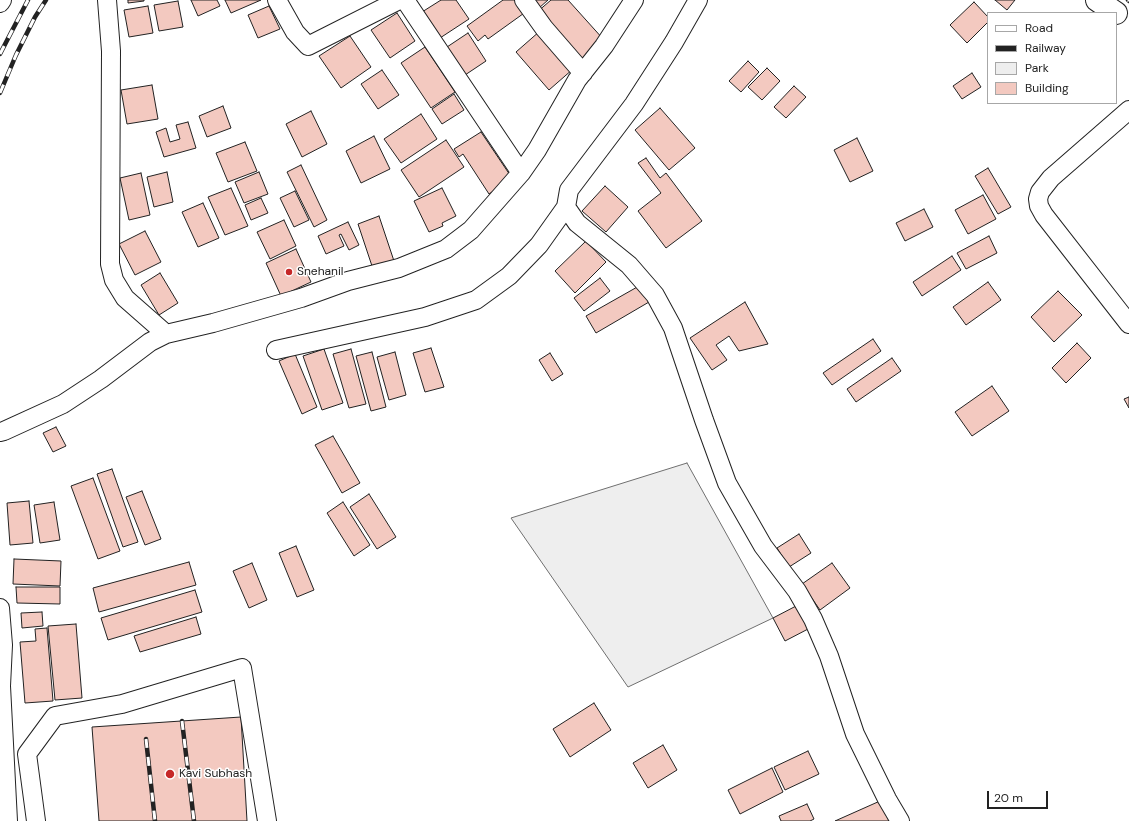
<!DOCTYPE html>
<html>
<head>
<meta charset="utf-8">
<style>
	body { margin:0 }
	#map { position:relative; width:1129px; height:821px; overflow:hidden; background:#fff; font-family:"DM Sans",sans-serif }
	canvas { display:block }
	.legend { position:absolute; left:987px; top:12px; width:130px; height:92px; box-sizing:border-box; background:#fff; border:1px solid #a7a7a7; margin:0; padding:5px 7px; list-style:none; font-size:12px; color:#222 }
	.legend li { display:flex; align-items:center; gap:8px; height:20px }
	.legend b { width:20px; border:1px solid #a7a7a7 }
	.scale { position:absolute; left:987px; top:791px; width:61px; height:18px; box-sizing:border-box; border:2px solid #222; border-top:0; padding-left:5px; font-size:12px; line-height:14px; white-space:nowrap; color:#222; -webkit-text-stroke:3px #fff; paint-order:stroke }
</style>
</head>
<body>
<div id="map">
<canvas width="1129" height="821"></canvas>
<ul class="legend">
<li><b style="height:5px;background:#fff"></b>Road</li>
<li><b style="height:5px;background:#222"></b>Railway</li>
<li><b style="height:11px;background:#eee"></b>Park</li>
<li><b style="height:11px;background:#f3c9c0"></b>Building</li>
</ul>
<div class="scale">20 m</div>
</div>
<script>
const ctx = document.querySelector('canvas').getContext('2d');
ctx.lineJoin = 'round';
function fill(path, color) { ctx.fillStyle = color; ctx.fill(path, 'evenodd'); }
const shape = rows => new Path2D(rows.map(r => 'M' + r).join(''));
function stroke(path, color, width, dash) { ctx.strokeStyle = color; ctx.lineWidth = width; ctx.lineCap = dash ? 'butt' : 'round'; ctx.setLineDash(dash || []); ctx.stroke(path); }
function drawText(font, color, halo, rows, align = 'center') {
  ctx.font = font + ' "DM Sans",sans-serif'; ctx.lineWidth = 3; ctx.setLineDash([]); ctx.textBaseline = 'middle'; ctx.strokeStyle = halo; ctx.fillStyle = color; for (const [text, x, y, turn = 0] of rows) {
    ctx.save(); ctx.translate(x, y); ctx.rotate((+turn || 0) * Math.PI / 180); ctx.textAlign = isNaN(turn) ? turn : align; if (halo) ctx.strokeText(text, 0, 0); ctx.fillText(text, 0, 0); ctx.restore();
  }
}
const green = shape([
	[687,463,773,618,628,687,511,518,687,463]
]);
fill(green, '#eee');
stroke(green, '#6f6f6f', 1);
const building = shape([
	[128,0,144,0,144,1,128,3,128,0],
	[191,0,217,0,220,6,198,16,191,0],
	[225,0,261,0,231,13,225,0],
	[441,0,456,0,469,19,440,38,422,12,441,0],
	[503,0,518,0,527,11,488,39,485,35,478,41,467,26,503,0],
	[532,0,548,0,539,8,532,0],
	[551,0,568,0,604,40,579,62,536,13,551,0],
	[995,0,1015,0,1007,10,995,0],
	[178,1,183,27,159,31,154,5,178,1],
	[974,2,988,17,988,22,967,43,950,25,974,2],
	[148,6,153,33,129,37,124,10,148,6],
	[269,6,280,29,258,38,248,15,269,6],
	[397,13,415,41,390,58,371,30,397,13],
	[540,31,573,69,549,90,516,52,540,31],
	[468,33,486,61,459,79,441,51,468,33],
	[350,36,371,67,341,88,319,56,350,36],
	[425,47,455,92,431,108,401,63,425,47],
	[748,61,759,72,741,92,729,81,748,61],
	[767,68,780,81,762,100,748,87,767,68],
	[382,70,399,95,378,109,361,84,382,70],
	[972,73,981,87,962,99,953,86,972,73],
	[152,85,158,119,127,124,121,90,152,85],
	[794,86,806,97,786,118,774,107,794,86],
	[454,94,464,110,442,124,432,109,454,94],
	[223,106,231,128,207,137,199,116,223,106],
	[660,108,695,148,669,170,635,130,660,108],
	[311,111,327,144,302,157,286,124,311,111],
	[421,114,437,139,401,163,384,139,421,114],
	[188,122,196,148,164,157,156,132,166,128,170,142,180,139,176,125,188,122],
	[481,132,512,178,489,194,463,154,459,157,454,149,481,132],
	[374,136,390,169,361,183,346,151,374,136],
	[857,138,873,171,850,182,834,150,857,138],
	[446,140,464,167,419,197,401,170,446,140],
	[245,142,257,171,228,182,216,153,245,142],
	[646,158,660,178,666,173,702,221,666,248,638,211,661,193,638,163,646,158],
	[301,165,327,220,314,227,287,172,301,165],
	[988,168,1011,207,998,214,975,176,988,168],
	[167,172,173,202,154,207,147,177,167,172],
	[259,172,268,194,244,203,235,182,259,172],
	[141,173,150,215,129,220,120,178,141,173],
	[605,186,628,207,606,232,582,211,605,186],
	[231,188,248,226,225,235,208,197,231,188],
	[442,188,456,216,442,223,443,226,429,232,414,201,442,188],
	[295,191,309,220,294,227,280,198,295,191],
	[983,195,996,219,968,234,955,210,983,195],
	[261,198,268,213,251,220,245,205,261,198],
	[203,203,219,238,198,247,182,212,203,203],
	[924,209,933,227,905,241,896,223,924,209],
	[379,216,394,261,373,269,358,224,379,216],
	[284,220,296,246,270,259,257,232,284,220],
	[348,222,359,245,349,250,341,234,339,235,344,246,326,254,318,236,348,222],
	[145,231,161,262,135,275,119,244,145,231],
	[989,236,997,253,966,269,957,253,989,236],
	[586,241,606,262,575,293,555,271,586,241],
	[296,249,311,282,281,296,266,263,296,249],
	[952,256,961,270,922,296,913,282,952,256],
	[160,273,178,303,159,315,141,285,160,273],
	[600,278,610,291,584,311,574,298,600,278],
	[988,282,1001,300,966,325,953,307,988,282],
	[639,286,649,302,596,333,586,316,639,286],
	[1058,291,1082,315,1054,342,1031,317,1058,291],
	[745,302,768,344,739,351,729,336,716,345,727,360,712,370,690,338,745,302],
	[873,339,881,351,832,385,823,373,873,339],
	[1077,343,1091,358,1066,383,1052,368,1077,343],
	[431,348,444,387,425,392,413,353,431,348],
	[324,349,343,403,322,410,303,356,324,349],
	[351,349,366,404,349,408,333,354,351,349],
	[372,352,386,407,371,411,356,356,372,352],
	[395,352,406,395,389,400,377,357,395,352],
	[550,353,563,374,552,381,539,360,550,353],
	[295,354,317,407,302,414,279,361,295,354],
	[892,358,901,371,856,402,847,389,892,358],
	[992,386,1009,411,972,436,955,412,992,386],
	[1129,397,1129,408,1124,399,1129,397],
	[56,427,66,446,53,452,43,433,56,427],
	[333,436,360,483,342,493,315,445,333,436],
	[112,469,138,542,123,547,97,474,112,469],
	[93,478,120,551,98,559,71,486,93,478],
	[142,491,161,539,145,545,126,497,142,491],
	[369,494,396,537,377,549,350,507,369,494],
	[29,501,33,543,10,545,7,503,29,501],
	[54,502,60,540,40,543,34,505,54,502],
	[343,502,370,545,354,556,327,513,343,502],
	[799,534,811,553,789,567,777,548,799,534],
	[296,546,314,590,297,597,279,553,296,546],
	[14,559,61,561,60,586,13,584,14,559],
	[189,562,196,585,99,612,93,588,189,562],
	[252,563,267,600,249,608,233,571,252,563],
	[832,563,850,588,820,610,802,584,832,563],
	[16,587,60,587,60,604,17,603,16,587],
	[195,590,202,612,108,640,101,618,195,590],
	[798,605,810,628,785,641,773,618,798,605],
	[42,612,43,626,22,628,21,613,42,612],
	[196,617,201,634,140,652,134,636,196,617],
	[76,624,82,698,55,700,48,626,76,624],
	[47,628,53,701,25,703,20,642,36,641,35,629,47,628],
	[594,703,611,730,570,757,553,729,594,703],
	[241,717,247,821,99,821,92,727,241,717],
	[663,745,677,770,648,788,633,763,663,745],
	[808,751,819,774,785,790,774,767,808,751],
	[772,768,783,792,740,814,728,790,772,768],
	[880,801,889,821,835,821,880,801],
	[807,804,814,819,810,821,781,821,779,816,807,804]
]);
fill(building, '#f3c9c0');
stroke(building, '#222', 1);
const street = shape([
	[107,0,111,51,110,264,114,280,125,298,166,334],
	[277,0,295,32,308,46,399,0],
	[405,0,521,173],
	[524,0,544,28,583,73],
	[698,0,674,42,634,104,569,190,566,207,577,223,629,265,655,295,673,328,704,420,727,483,763,546,797,591,813,619,829,656,855,734,887,799,900,821],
	[0,3,2,0],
	[1129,110,1051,178,1040,192,1038,199,1039,206,1044,215,1129,324],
	[276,350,425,317,476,300,509,276,539,245,566,207],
	[0,432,4,431,63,404,101,379,150,342,166,334,213,323,301,298,348,281,399,268,446,249,471,230,521,173,537,150,577,80,604,46,634,0],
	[0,608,3,645,1,686,8,821],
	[36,821,27,754,55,716,122,704,242,668,267,821]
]);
const secondary = shape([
	[1097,0,1116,13]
]);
stroke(street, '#222', 20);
stroke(secondary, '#222', 24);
stroke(street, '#fff', 18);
stroke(secondary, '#fff', 22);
const rail = shape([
	[1128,0,1129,1],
	[0,54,28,0],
	[0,93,16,55,35,17,46,0],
	[182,721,194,821],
	[146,739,155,821]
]);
stroke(rail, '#222', 4.5);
stroke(rail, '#fff', 3, [9]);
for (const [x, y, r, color] of [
	[289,272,4,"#c62828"],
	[170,774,5,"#c62828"]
]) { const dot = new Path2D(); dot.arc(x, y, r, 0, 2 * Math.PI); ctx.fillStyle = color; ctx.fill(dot); stroke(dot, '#fff', 1.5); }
drawText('12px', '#222', '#fff', [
	["Snehanil",297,272],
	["Kavi Subhash",179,774]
], 'left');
</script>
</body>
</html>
